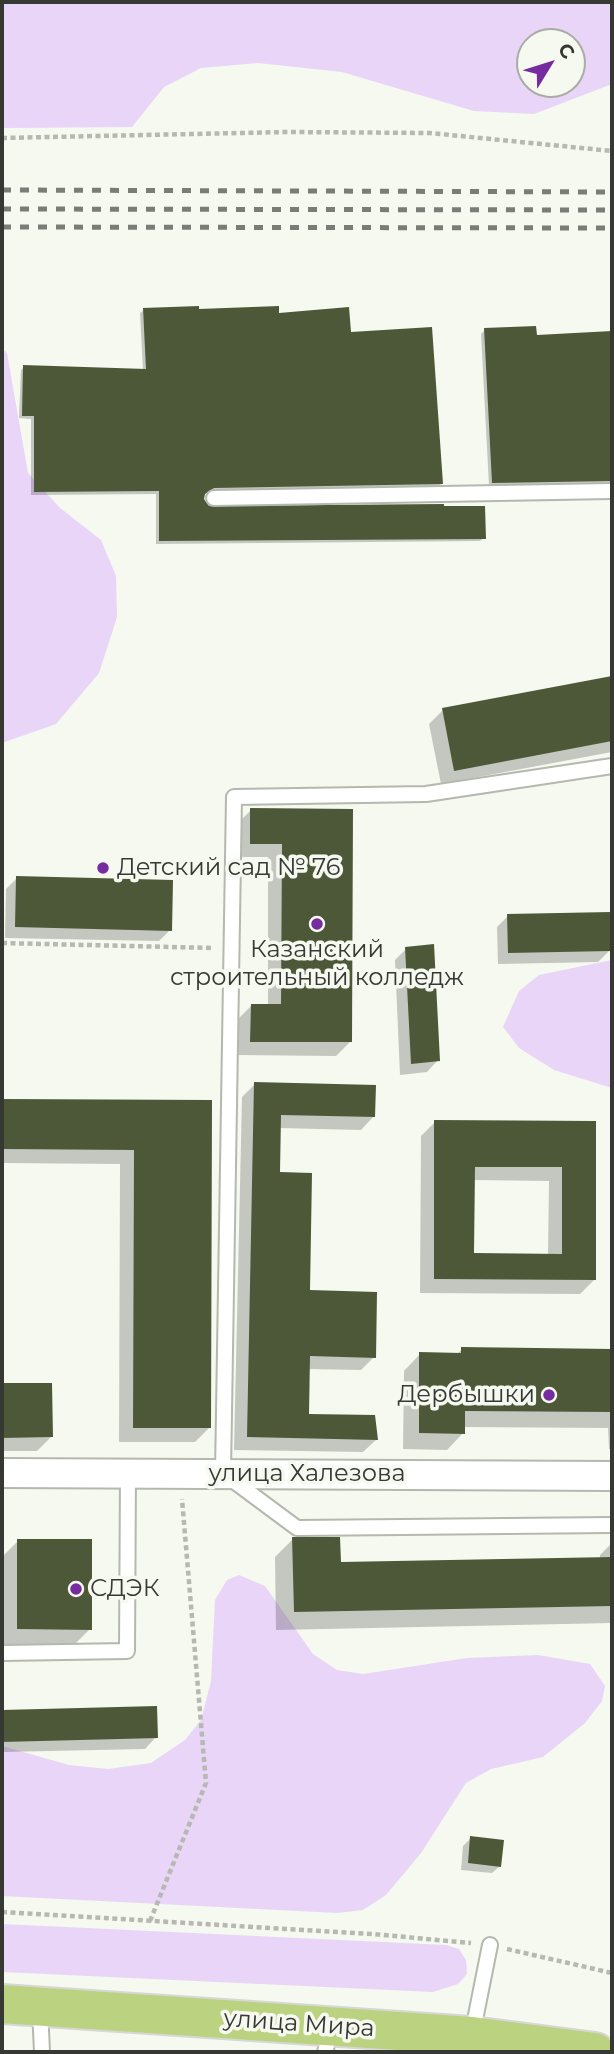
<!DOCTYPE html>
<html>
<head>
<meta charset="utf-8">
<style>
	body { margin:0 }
	#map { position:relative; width:614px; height:2054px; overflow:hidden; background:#f5f9ef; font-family:Montserrat,sans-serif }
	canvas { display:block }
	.frame { position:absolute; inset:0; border:4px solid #363834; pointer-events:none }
	.north { position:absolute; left:516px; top:28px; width:70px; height:70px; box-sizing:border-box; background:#f5f9ef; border:2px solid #a9aca4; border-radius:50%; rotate:52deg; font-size:19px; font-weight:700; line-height:28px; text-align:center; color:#363834 }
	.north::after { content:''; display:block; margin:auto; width:24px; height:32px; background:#762c9f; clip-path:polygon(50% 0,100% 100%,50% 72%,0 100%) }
</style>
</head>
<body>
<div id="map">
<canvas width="614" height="2054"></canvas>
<div class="frame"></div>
<div class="north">С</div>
</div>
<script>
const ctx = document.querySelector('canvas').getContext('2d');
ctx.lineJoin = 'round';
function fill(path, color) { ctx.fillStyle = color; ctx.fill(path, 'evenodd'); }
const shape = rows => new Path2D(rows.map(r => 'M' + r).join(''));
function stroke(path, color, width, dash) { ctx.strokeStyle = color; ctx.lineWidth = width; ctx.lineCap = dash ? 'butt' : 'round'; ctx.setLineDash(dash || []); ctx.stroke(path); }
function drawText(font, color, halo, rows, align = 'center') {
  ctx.font = font + ' Montserrat,sans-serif'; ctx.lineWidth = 7; ctx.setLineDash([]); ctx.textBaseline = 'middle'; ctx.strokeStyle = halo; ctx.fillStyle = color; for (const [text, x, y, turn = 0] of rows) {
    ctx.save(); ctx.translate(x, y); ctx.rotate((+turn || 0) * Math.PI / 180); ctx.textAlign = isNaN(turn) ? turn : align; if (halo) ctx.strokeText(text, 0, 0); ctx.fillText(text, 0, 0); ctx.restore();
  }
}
fill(shape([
	[2,2,612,2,612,84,534,114,474,111,342,72,258,63,201,68,164,87,132,127,2,128],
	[530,42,572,42,572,84,530,84],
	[2,348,7,353,28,473,60,508,101,540,116,576,117,617,99,673,56,724,2,743],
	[612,960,612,1088,554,1070,519,1048,503,1027,519,991,539,975],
	[239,1575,265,1586,313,1654,337,1670,363,1674,467,1658,538,1655,590,1664,605,1686,602,1701,585,1723,543,1757,491,1769,466,1783,421,1853,386,1895,363,1910,337,1913,2,1896,2,1746,69,1765,108,1769,151,1763,185,1740,201,1720,211,1681,215,1600,227,1580],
	[2,1924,446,1945,459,1949,466,1960,467,1974,458,1984,433,1992,2,1972]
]), '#e8d5f7');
fill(shape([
	[144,310,277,314,349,334,441,484,438,487,209,491,204,494,203,499,208,508,484,538,480,541,156,544,156,494,31,495,31,419,19,418,21,370,24,367,143,371,140,313],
	[485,330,535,337,612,333,612,487,489,486,481,334],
	[612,678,612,752,441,784,429,724,443,710],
	[251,810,351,811,350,1042,336,1056,237,1055,237,1020,251,1006,268,1006,268,857,236,857,237,824],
	[17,878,170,930,159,941,5,938,6,889],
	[508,916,610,950,598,962,498,964,497,927],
	[406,949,438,1060,427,1072,400,1075,395,960],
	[255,1084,374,1116,361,1130,279,1128,278,1174,308,1292,374,1357,361,1370,308,1369,307,1416,377,1439,363,1452,234,1450,242,1097],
	[2,1101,210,1102,209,1428,195,1442,119,1442,120,1164,2,1163],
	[435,1122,595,1123,594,1280,580,1294,420,1293,421,1136],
	[473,1180,549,1181,548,1255,472,1255],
	[2,1345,4,1385,51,1437,37,1451,2,1451],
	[462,1349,612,1350,612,1449,609,1449,608,1428,464,1427,463,1433,447,1450,403,1449,404,1371,420,1354,457,1354],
	[293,1539,339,1564,600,1559,600,1555,612,1543,612,1623,276,1630,275,1557],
	[18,1541,90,1629,69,1650,2,1650,2,1557],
	[155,1708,156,1737,145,1749,2,1752,2,1712],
	[471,1838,500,1866,492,1873,461,1870,463,1846]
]), '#0003');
fill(shape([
	[199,306,199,309,279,306,279,313,349,307,351,332,432,327,443,484,214,488,205,494,204,499,209,506,444,504,444,506,485,506,486,539,159,541,159,491,34,492,34,416,22,416,23,365,146,369,143,308],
	[536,326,537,335,612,331,612,481,492,483,484,328],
	[612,676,612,741,454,771,442,708],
	[250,808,353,809,352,1042,250,1042,251,1004,281,1004,282,844,250,844],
	[16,876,173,880,172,931,15,927],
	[611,912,611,951,508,953,507,914],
	[434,944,440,1061,411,1064,405,947],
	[254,1082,376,1085,375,1117,281,1115,280,1172,312,1173,310,1290,377,1292,376,1358,310,1356,309,1414,375,1415,378,1440,247,1437],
	[2,1099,212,1100,211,1428,133,1428,134,1150,2,1149],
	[434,1120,596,1121,596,1280,434,1279],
	[475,1167,562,1167,562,1254,474,1253],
	[461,1347,612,1349,612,1412,465,1411,465,1434,419,1433,419,1352,461,1353],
	[2,1383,52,1383,53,1437,2,1438],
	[292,1537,340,1537,341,1562,612,1557,612,1606,294,1612],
	[17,1539,92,1539,92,1630,17,1629],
	[157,1706,158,1738,2,1742,2,1710],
	[470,1836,504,1840,501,1867,468,1863]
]), '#4d5839');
const service = shape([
	[214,498,612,491],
	[612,766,426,794,234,797,223,1473,297,1528,612,1525],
	[2,1653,127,1651,128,1473],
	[40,2008,42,2052],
	[472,2035,490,1945],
	[325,2052,332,2027]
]);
const minor = shape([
	[2,1473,612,1476]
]);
const primary = shape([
	[2,2004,472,2036,595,2052]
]);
stroke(service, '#b4b8af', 18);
stroke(minor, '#b4b8af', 32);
stroke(primary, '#d7d7d6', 42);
stroke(shape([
	[2,138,288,132,430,133,612,151],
	[2,943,214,948],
	[2,1912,372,1934,471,1943],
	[150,1921,206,1783,182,1499],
	[507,1949,612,1973]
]), '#b5b9b1', 4.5, [5, 3.5]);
stroke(service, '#fff', 14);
stroke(minor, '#fff', 28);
stroke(primary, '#bbd380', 38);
stroke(shape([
	[2,190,612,192],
	[2,209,612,210],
	[2,227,612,228]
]), '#7a7d77', 5, [9, 9]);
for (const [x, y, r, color] of [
	[103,868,7,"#762c9f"],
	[317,924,7,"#762c9f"],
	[549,1395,7,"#762c9f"],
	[76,1589,7,"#762c9f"]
]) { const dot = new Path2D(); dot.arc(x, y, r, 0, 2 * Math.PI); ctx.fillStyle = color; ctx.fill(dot); stroke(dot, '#f5f9ef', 2.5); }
drawText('24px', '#363834', '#f5f9ef', [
	["Детский сад № 76",117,868],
	["Казанский",317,950,"center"],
	["строительный колледж",317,978,"center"],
	["Дербышки",535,1395,"right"],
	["СДЭК",90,1589]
], 'left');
drawText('24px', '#363834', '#f5f9ef', [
	["улица Халезова",307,1474],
	["улица Мира",299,2024,4]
]);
</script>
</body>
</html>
